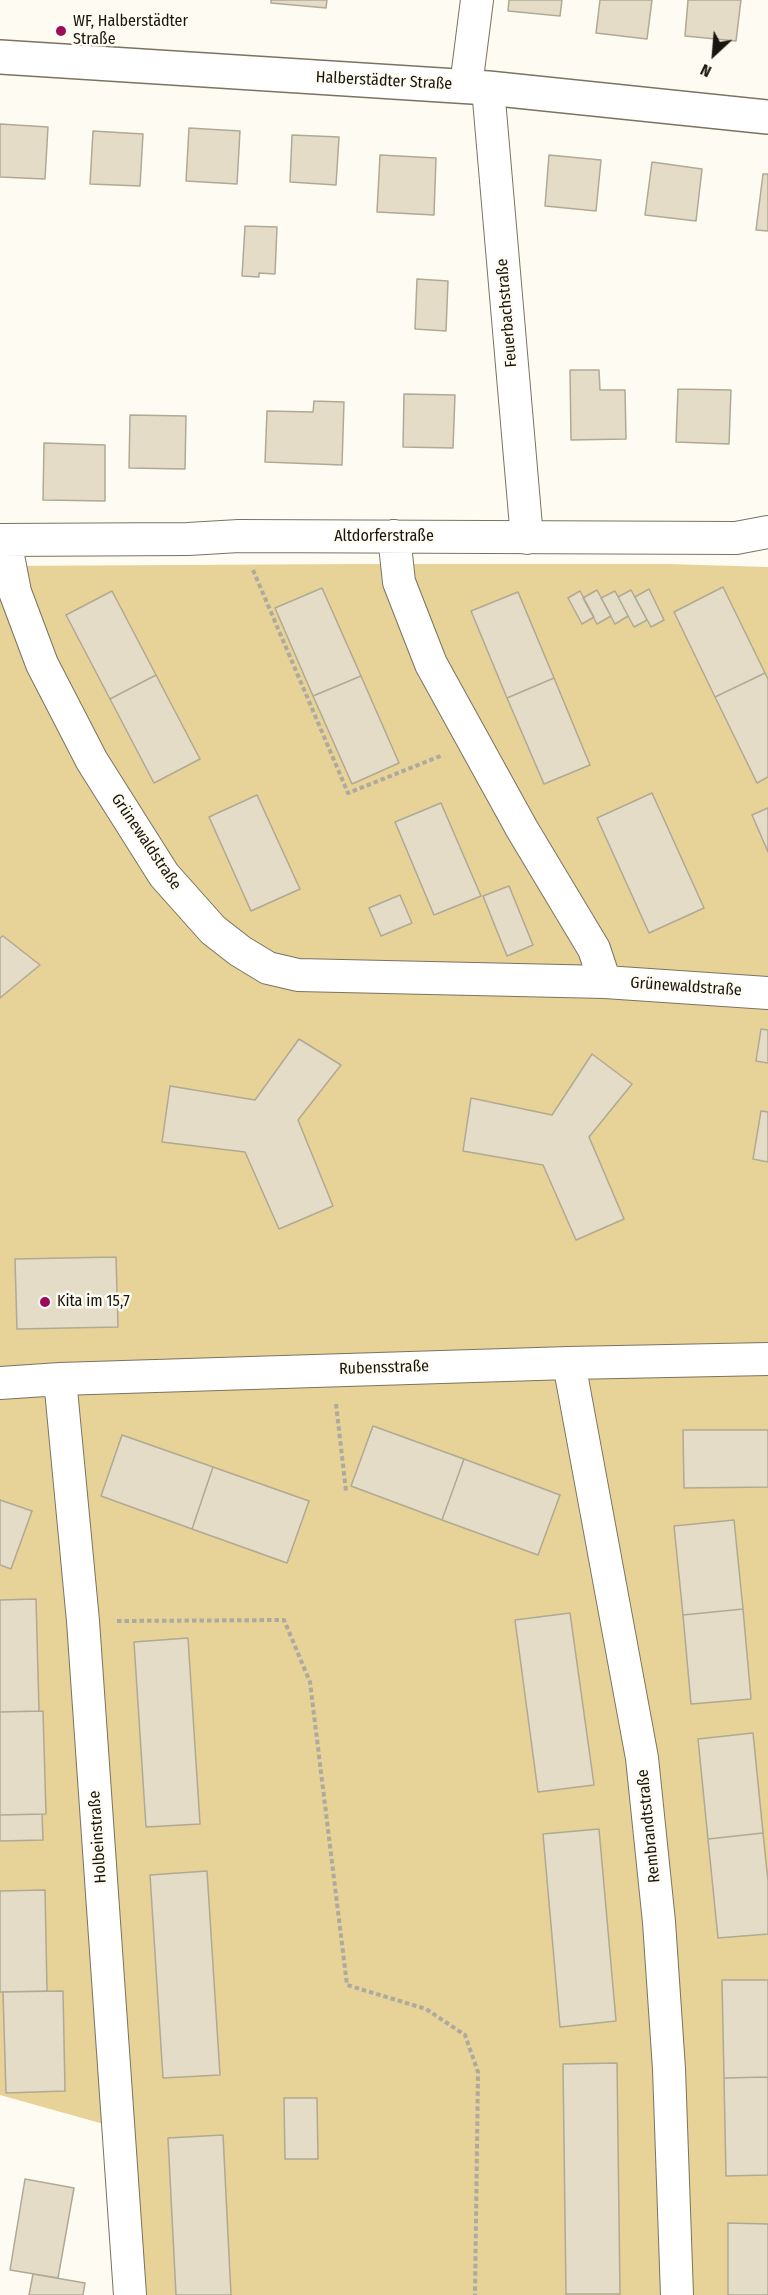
<!DOCTYPE html>
<html>
<head>
<meta charset="utf-8">
<style>
	body { margin:0 }
	#map { position:relative; width:768px; height:2295px; overflow:hidden; background:#fefbf2; font-family:"Fira Sans Condensed",sans-serif }
	canvas { display:block }
	.north { position:absolute; left:684px; top:24px; width:60px; height:60px; -webkit-text-stroke:4px #fefbf2; paint-order:stroke; rotate:206deg; font-size:16px; font-weight:700; line-height:24px; text-align:center; color:#18160e }
	.north::after { content:''; display:block; margin:auto; width:21px; height:27px; background:#18160e; clip-path:polygon(50% 0,100% 100%,50% 72%,0 100%) }
</style>
</head>
<body>
<div id="map">
<canvas width="768" height="2295"></canvas>
<div class="north">N</div>
</div>
<script>
const ctx = document.querySelector('canvas').getContext('2d');
ctx.lineJoin = 'round';
function fill(path, color) { ctx.fillStyle = color; ctx.fill(path, 'evenodd'); }
const shape = rows => new Path2D(rows.map(r => 'M' + r).join(''));
function stroke(path, color, width, dash) { ctx.strokeStyle = color; ctx.lineWidth = width; ctx.lineCap = dash ? 'butt' : 'round'; ctx.setLineDash(dash || []); ctx.stroke(path); }
function drawText(font, color, halo, rows, align = 'center') {
  ctx.font = font + ' "Fira Sans Condensed",sans-serif'; ctx.lineWidth = 5; ctx.setLineDash([]); ctx.textBaseline = 'middle'; ctx.strokeStyle = halo; ctx.fillStyle = color; for (const [text, x, y, turn = 0] of rows) {
    ctx.save(); ctx.translate(x, y); ctx.rotate((+turn || 0) * Math.PI / 180); ctx.textAlign = isNaN(turn) ? turn : align; if (halo) ctx.strokeText(text, 0, 0); ctx.fillText(text, 0, 0); ctx.restore();
  }
}
fill(shape([
	[359,564,667,564,768,567,768,2295,130,2295,118,2128,0,2095,0,566]
]), '#e7d297');
const building = shape([
	[271,0,327,0,326,8,271,3,271,0],
	[509,0,562,0,560,16,508,11,509,0],
	[600,0,652,0,647,39,596,33,600,0],
	[688,0,741,0,736,41,685,36,688,0],
	[0,124,48,127,45,179,0,177,0,124],
	[189,128,240,131,237,184,186,181,189,128],
	[93,131,143,134,140,186,90,184,93,131],
	[292,135,339,137,336,185,290,182,292,135],
	[380,155,436,158,434,215,377,212,380,155],
	[549,155,601,160,596,211,545,206,549,155],
	[652,162,702,169,696,221,645,215,652,162],
	[763,174,768,174,768,231,756,230,763,174],
	[245,226,277,227,275,274,259,273,259,277,242,276,245,226],
	[417,279,448,281,446,331,415,329,417,279],
	[570,370,599,370,600,390,625,390,626,439,571,440,570,370],
	[678,389,731,390,729,444,676,442,678,389],
	[404,394,455,395,453,448,403,447,404,394],
	[314,401,344,402,342,465,265,462,267,411,313,412,314,401],
	[130,415,186,416,185,469,129,468,130,415],
	[44,443,105,445,105,501,43,500,44,443],
	[723,587,765,673,715,697,674,612,723,587],
	[322,588,361,676,313,696,275,608,322,588],
	[649,589,664,620,651,627,635,597,649,589],
	[597,590,611,616,597,624,583,598,597,590],
	[631,590,647,620,634,627,618,597,631,590],
	[112,591,156,675,110,699,66,615,112,591],
	[580,591,594,617,582,624,568,598,580,591],
	[615,591,628,616,615,624,601,598,615,591],
	[518,592,554,678,507,698,471,611,518,592],
	[765,673,768,679,768,777,757,783,715,697,765,673],
	[156,675,200,759,154,783,110,699,156,675],
	[361,676,399,763,352,784,313,696,361,676],
	[554,678,590,765,544,784,507,698,554,678],
	[652,793,704,908,649,933,597,818,652,793],
	[257,795,300,889,251,911,209,817,257,795],
	[441,803,481,896,434,915,395,822,441,803],
	[768,808,768,852,752,815,768,808],
	[509,886,533,945,507,956,483,896,509,886],
	[400,895,412,923,381,936,369,908,400,895],
	[3,936,40,965,0,998,0,938,3,936],
	[761,1029,768,1030,768,1063,756,1061,761,1029],
	[299,1039,341,1065,298,1120,333,1206,279,1229,245,1152,162,1142,170,1086,255,1100,299,1039],
	[592,1054,632,1084,589,1137,624,1219,576,1240,543,1165,463,1151,471,1098,552,1115,592,1054],
	[761,1111,768,1112,768,1162,753,1159,761,1111],
	[116,1257,118,1327,17,1329,15,1259,116,1257],
	[373,1426,464,1459,442,1520,351,1486,373,1426],
	[683,1430,768,1430,768,1487,684,1488,683,1430],
	[122,1435,213,1467,192,1529,101,1496,122,1435],
	[464,1459,560,1495,538,1555,442,1520,464,1459],
	[213,1467,309,1501,287,1563,192,1529,213,1467],
	[0,1500,32,1511,11,1569,0,1565,0,1500],
	[734,1520,743,1609,683,1615,674,1526,734,1520],
	[36,1599,39,1711,0,1712,0,1600,36,1599],
	[743,1609,751,1699,691,1704,683,1615,743,1609],
	[570,1613,594,1785,538,1792,515,1620,570,1613],
	[188,1638,200,1824,146,1827,134,1642,188,1638],
	[43,1711,46,1814,0,1815,0,1712,43,1711],
	[753,1733,763,1833,708,1839,698,1739,753,1733],
	[42,1814,43,1840,0,1841,0,1815,42,1814],
	[599,1829,616,2021,560,2027,543,1834,599,1829],
	[763,1833,768,1881,768,1934,718,1938,708,1839,763,1833],
	[207,1871,220,2075,163,2078,150,1875,207,1871],
	[45,1890,47,1991,0,1992,0,1891,45,1890],
	[722,1980,768,1980,768,2077,724,2078,722,1980],
	[63,1991,65,2091,6,2093,3,1992,63,1991],
	[617,2063,620,2294,566,2294,563,2064,617,2063],
	[768,2077,768,2175,726,2176,724,2078,768,2077],
	[284,2098,317,2098,318,2159,285,2159,284,2098],
	[223,2135,231,2295,176,2295,168,2138,223,2135],
	[25,2179,74,2188,58,2278,10,2270,25,2179],
	[728,2223,768,2224,768,2295,728,2295,728,2223],
	[33,2274,85,2283,83,2295,29,2295,33,2274]
]);
fill(building, '#e4dcc6');
stroke(building, '#b0a994', 1.5);
const minor = shape([
	[466,86,477,0],
	[488,88,527,538],
	[394,536,399,582,431,664,522,829,594,949,605,982],
	[0,540,188,539,239,536,736,538,768,532],
	[5,540,15,592,42,664,92,761,164,875,213,930,240,951,268,968,298,975,605,982,768,993],
	[569,1363,642,1758,659,1922,669,2069,677,2295],
	[60,1379,83,1621,130,2295],
	[0,1383,60,1379,569,1363,768,1359]
]);
const secondary = shape([
	[0,57,488,88,768,117]
]);
stroke(minor, '#7b7360', 34);
stroke(secondary, '#7b7360', 36);
stroke(shape([
	[253,570,348,793,443,755],
	[336,1404,346,1491],
	[117,1621,284,1620,310,1682,347,1985,426,2009,465,2035,478,2072,475,2295]
]), '#acaaa1', 4, [4.5, 3]);
stroke(minor, '#fff', 32);
stroke(secondary, '#fff', 33);
for (const [x, y, r, color] of [
	[61,31,6,"#9c0b59"],
	[45,1302,6,"#9c0b59"]
]) { const dot = new Path2D(); dot.arc(x, y, r, 0, 2 * Math.PI); ctx.fillStyle = color; ctx.fill(dot); stroke(dot, '#fefbf2', 2); }
drawText('16px', '#18160e', '#fefbf2', [
	["WF, Halberstädter",73,22],
	["Straße",73,40],
	["Kita im 15,7",57,1302]
], 'left');
drawText('16px', '#18160e', '#fefbf2', [
	["Halberstädter Straße",384,81,3],
	["Feuerbachstraße",507,313,-95],
	["Altdorferstraße",384,537],
	["Grünewaldstraße",146,842,56],
	["Grünewaldstraße",686,987,4],
	["Rubensstraße",384,1368,-2],
	["Rembrandtstraße",649,1826,-96],
	["Holbeinstraße",98,1837,-94]
]);
</script>
</body>
</html>
